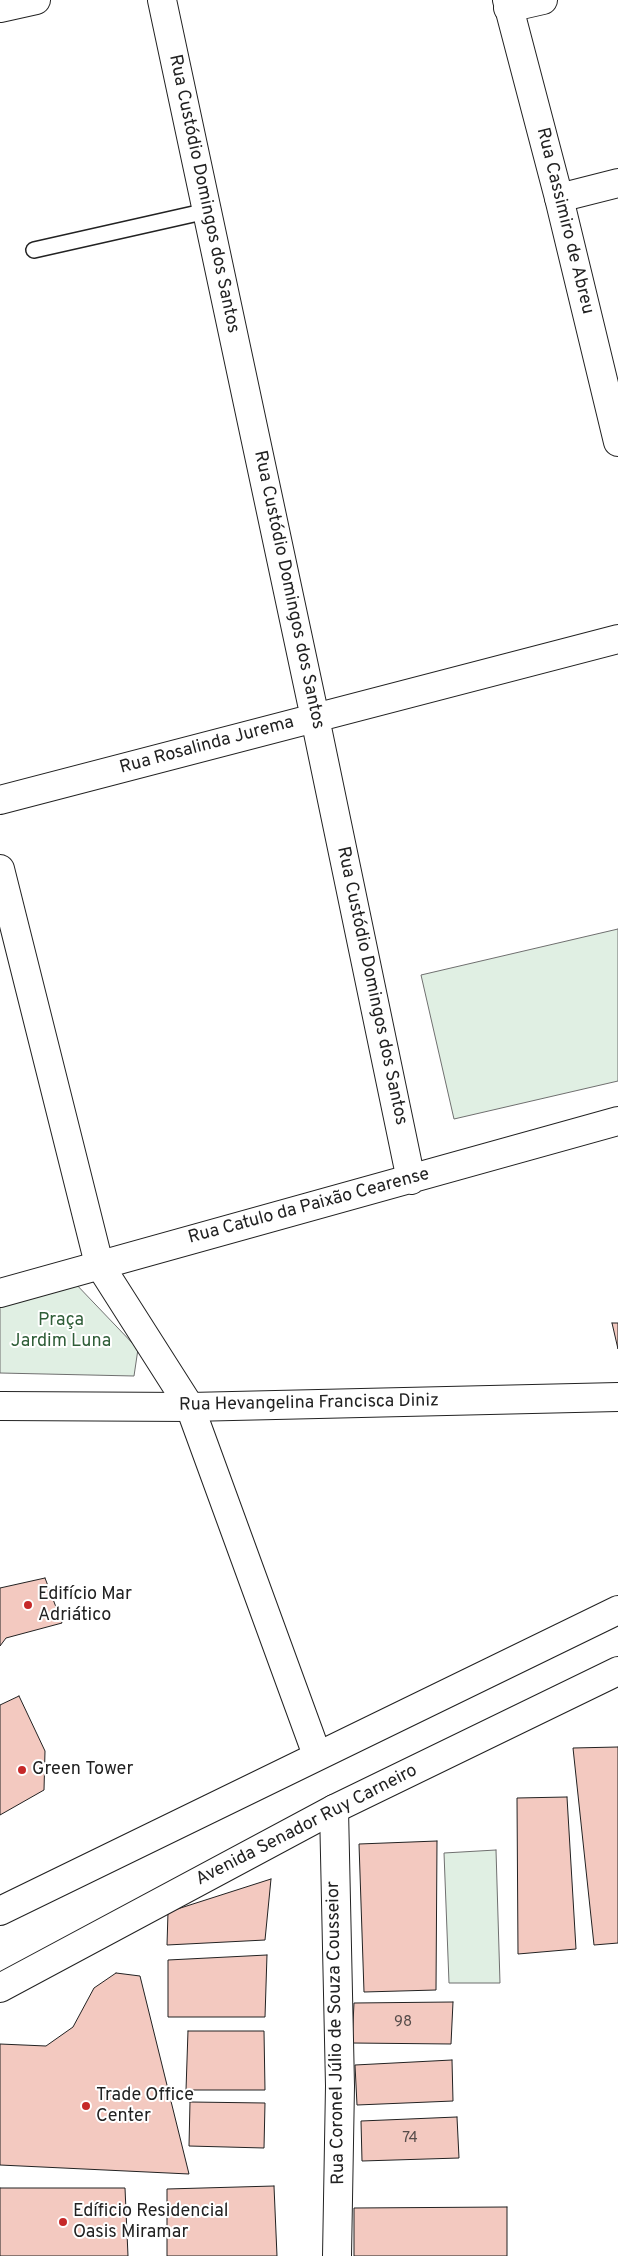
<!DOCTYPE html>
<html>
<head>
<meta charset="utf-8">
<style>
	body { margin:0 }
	canvas { display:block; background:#fff }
</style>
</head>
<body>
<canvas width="618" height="2256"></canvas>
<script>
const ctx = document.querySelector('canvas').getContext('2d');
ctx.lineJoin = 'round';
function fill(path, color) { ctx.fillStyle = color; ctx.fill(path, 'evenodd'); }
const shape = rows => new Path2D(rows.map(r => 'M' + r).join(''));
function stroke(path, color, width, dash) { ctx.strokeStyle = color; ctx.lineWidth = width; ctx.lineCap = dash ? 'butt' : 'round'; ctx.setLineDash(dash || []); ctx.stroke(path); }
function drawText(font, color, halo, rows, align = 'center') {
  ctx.font = font + ' Overpass,sans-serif'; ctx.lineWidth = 4; ctx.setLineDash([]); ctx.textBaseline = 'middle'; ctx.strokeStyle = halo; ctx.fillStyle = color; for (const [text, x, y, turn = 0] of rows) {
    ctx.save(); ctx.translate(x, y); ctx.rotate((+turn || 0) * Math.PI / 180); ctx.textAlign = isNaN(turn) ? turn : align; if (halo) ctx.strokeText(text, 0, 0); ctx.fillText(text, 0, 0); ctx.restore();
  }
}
const green = shape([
	[618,929,618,1081,454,1119,421,975,618,929],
	[73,1281,138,1349,134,1376,0,1373,0,1305,73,1281],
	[496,1850,500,1983,449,1983,444,1853,496,1850]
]);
fill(green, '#e0efe3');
stroke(green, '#6f6f6f', 1);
const building = shape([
	[612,1323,618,1323,618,1349,612,1323],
	[45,1578,62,1623,6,1638,0,1646,0,1588,45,1578],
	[19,1696,45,1751,44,1790,0,1815,0,1705,19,1696],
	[618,1747,618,1943,594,1945,573,1748,618,1747],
	[567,1797,576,1949,518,1954,517,1798,567,1797],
	[437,1841,436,1990,364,1992,359,1844,437,1841],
	[271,1879,265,1940,167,1945,168,1912,271,1879],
	[267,1955,265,2017,168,2017,168,1960,267,1955],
	[116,1973,140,1976,189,2174,0,2165,0,2044,46,2046,73,2027,94,1988,116,1973],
	[453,2002,451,2044,352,2043,354,2003,453,2002],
	[188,2031,264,2031,265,2090,186,2090,188,2031],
	[452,2060,453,2101,357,2105,355,2065,452,2060],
	[190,2102,265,2103,264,2148,189,2146,190,2102],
	[457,2117,459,2158,362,2161,361,2121,457,2117],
	[274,2186,277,2256,167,2256,167,2189,274,2186],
	[0,2188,125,2188,128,2256,0,2256,0,2188],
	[507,2207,507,2256,354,2256,354,2208,507,2207]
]);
fill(building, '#f3c9c0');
stroke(building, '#222', 1);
const service = shape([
	[34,250,207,211]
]);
const minor = shape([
	[162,0,315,718,411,1180],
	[0,8,36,0],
	[508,8,543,0],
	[559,198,618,183],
	[0,800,618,639],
	[0,1293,618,1121],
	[0,1406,190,1407,618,1397]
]);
const tertiary = shape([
	[507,0,559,198,618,442],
	[0,869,99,1264,190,1407,317,1755],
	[334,1809,340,2086,337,2256]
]);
const primary = shape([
	[0,1911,618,1610],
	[0,1988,334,1809,618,1671]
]);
stroke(service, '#222', 18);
stroke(minor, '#222', 30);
stroke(tertiary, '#222', 30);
stroke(primary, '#222', 30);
stroke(service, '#fff', 15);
stroke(minor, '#fff', 28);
stroke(tertiary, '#fff', 28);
stroke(primary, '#fff', 28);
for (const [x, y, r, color] of [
	[28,1605,5,"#c62828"],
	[22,1770,5,"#c62828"],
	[86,2106,5,"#c62828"],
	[63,2222,5,"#c62828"]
]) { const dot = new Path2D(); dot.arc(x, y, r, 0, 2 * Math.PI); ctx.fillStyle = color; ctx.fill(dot); stroke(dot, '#fff', 2); }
drawText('15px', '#564c4a', null, [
	["98",403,2023],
	["74",410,2139]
]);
drawText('18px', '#222', '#fff', [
	["Rua Custódio Domingos dos Santos",203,194,78],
	["Rua Cassimiro de Abreu",564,221,76],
	["Rua Custódio Domingos dos Santos",288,590,78],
	["Rua Rosalinda Jurema",207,746,-15],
	["Rua Custódio Domingos dos Santos",371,986,78],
	["Rua Catulo da Paixão Cearense",309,1207,-15],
	["Rua Hevangelina Francisca Diniz",309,1404,-1],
	["Avenida Senador Ruy Carneiro",307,1826,-27],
	["Rua Coronel Júlio de Souza Cousseior",337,2033,-91]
]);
drawText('18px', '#2f5e38', '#fff', [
	["Praça",61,1321],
	["Jardim Luna",61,1342]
]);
drawText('18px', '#222', '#fff', [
	["Edifício Mar",38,1595],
	["Adriático",38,1616],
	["Green Tower",32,1770],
	["Trade Office",96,2096],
	["Center",96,2117],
	["Edíficio Residencial",73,2212],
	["Oasis Miramar",73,2233]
], 'left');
</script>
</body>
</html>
